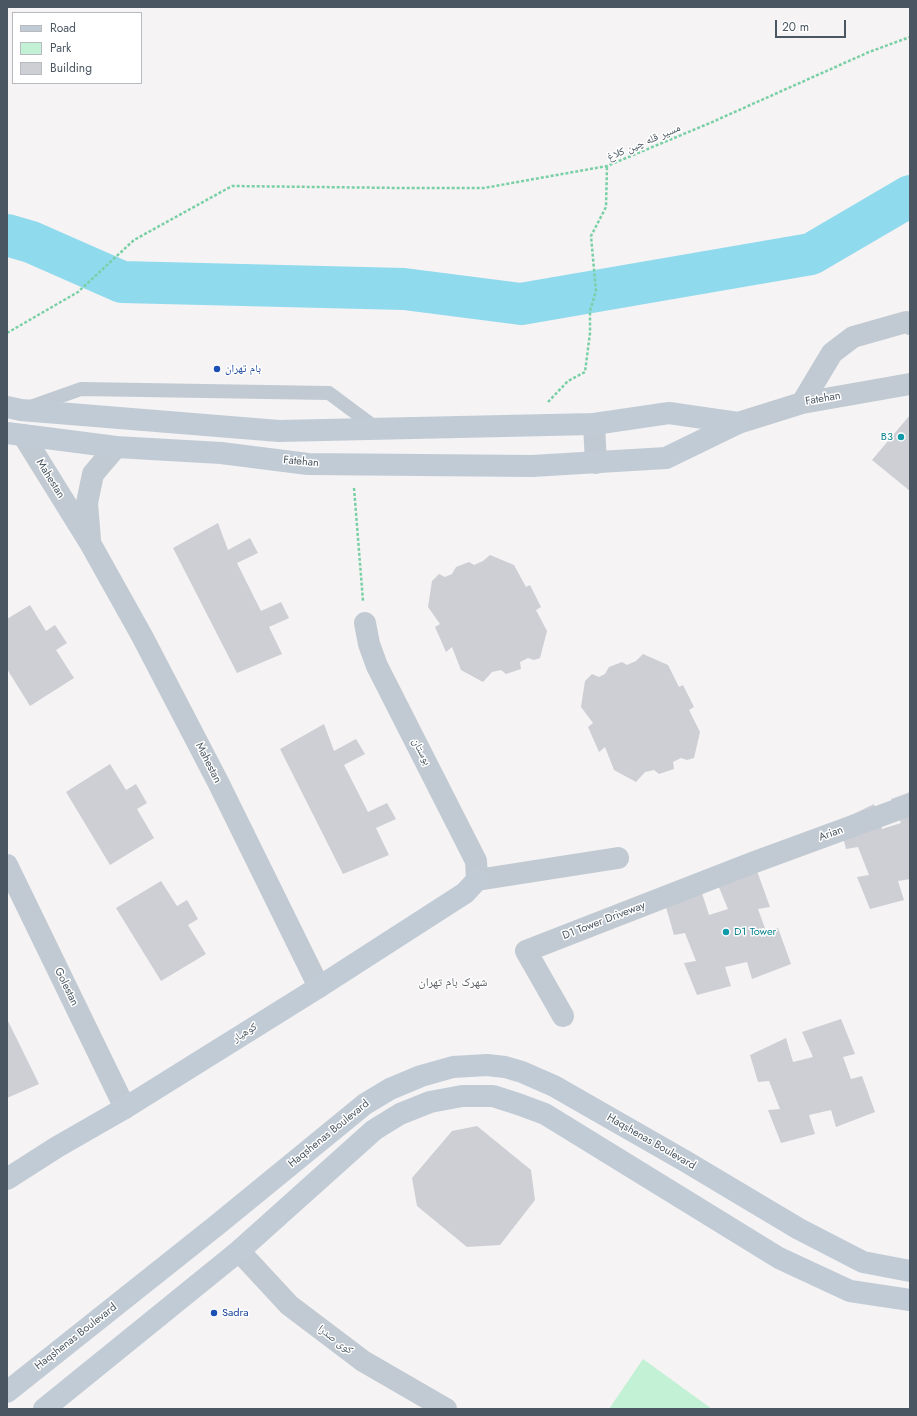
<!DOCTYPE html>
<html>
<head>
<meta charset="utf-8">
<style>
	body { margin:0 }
	#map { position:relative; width:917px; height:1416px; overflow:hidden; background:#f5f3f3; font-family:Jost,sans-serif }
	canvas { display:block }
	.frame { position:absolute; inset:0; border:8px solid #4a5661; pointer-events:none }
	.legend { position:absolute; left:12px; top:12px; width:130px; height:72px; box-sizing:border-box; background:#fff; border:1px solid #b7bbc0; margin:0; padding:5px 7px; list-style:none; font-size:12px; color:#4a5661 }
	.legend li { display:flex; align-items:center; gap:8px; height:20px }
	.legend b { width:20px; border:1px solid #b7bbc0 }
	.scale { position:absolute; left:775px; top:20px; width:71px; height:18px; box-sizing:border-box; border:2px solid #4a5661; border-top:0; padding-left:5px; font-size:12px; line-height:14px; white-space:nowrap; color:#4a5661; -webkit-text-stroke:3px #fff; paint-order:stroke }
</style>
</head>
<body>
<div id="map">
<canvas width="917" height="1416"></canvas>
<div class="frame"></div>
<ul class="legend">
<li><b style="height:5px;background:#c1cbd6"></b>Road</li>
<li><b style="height:11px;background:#c3f1d5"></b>Park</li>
<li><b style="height:11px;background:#cdcfd5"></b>Building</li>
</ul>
<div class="scale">20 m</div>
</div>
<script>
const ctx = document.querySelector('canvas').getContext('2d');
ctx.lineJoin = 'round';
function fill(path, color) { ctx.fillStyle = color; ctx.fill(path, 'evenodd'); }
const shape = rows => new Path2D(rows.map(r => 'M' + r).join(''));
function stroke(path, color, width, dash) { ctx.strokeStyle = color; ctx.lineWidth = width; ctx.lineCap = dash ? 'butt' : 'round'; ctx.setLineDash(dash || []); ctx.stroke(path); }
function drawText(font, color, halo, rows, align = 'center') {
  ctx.font = font + ' Jost,"Noto Naskh Arabic",sans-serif'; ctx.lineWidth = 3; ctx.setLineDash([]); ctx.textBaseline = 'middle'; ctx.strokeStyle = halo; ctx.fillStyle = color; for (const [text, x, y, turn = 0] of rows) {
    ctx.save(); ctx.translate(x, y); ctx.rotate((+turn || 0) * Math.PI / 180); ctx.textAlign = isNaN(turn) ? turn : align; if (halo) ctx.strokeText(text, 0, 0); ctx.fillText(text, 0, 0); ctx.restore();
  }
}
fill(shape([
	[643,1359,712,1409,609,1409]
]), '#c3f1d5');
stroke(shape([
	[7,235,31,242,122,282,404,289,521,304,811,254,910,196]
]), '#90daee', 42);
fill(shape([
	[910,415,910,491,872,460],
	[218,523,228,550,250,538,258,553,237,563,261,611,281,602,289,618,269,627,282,654,237,673,173,548],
	[490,555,514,565,526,587,530,585,541,607,536,610,547,631,540,658,534,660,528,658,520,662,521,669,506,674,501,670,492,672,483,682,461,670,452,647,446,652,435,627,440,624,428,607,432,581,439,574,445,577,452,574,456,567,469,562,474,565,483,561],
	[30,605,46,631,55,625,67,643,56,650,74,678,30,706,7,669,7,619],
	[643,654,668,665,679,687,683,685,694,707,689,710,700,732,694,758,687,760,681,758,673,762,674,769,659,774,654,770,645,772,636,782,614,770,605,747,599,752,588,727,593,723,581,707,585,681,592,674,599,677,605,674,609,667,622,662,627,665,636,661],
	[324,724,334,751,356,739,365,754,344,765,368,812,387,803,396,819,376,828,389,855,343,874,280,749],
	[110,764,126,790,136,784,147,803,137,809,154,838,110,865,66,792],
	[910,792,910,879,898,881,904,900,870,909,857,877,869,875,858,847,846,849,839,821,874,804,882,829,901,823,891,799],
	[757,871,770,907,758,909,766,931,778,928,791,964,752,979,747,962,725,967,731,986,697,995,684,963,696,961,685,933,674,935,666,907,701,890,709,915,728,909,718,885],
	[161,881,177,906,187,900,198,919,188,925,206,954,161,981,116,908],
	[7,1019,39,1084,7,1098],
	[841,1019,855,1054,843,1057,851,1079,862,1076,875,1112,836,1127,831,1110,809,1115,815,1134,781,1143,768,1110,780,1109,769,1081,758,1082,750,1055,786,1038,793,1062,813,1057,802,1032],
	[477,1126,531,1170,535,1200,500,1245,467,1247,417,1206,412,1178,452,1131]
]), '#cdcfd5');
stroke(shape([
	[7,333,78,292,134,240,232,186,402,188,484,188,607,166,710,123,869,52,910,37],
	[548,402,568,381,585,372,590,333,590,311,596,291,591,236,606,207,607,166],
	[354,488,363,601]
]), '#7ad0a6', 2.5, [3, 2]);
stroke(shape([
	[30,407,81,389,329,393,376,428]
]), '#c1cad2', 14);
stroke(shape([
	[802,403,832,353,853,337,906,322,910,324],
	[738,423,802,403,910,384],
	[594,424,596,463],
	[23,435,90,543,142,636,218,782,319,987],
	[90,540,87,503,93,474,116,447],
	[365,623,369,644,377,666,476,861,477,880,618,858],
	[7,865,125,1108],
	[563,1016,526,951,752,863,910,805],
	[239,1251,289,1305,363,1361,446,1409]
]), '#c1cad2', 22);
stroke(shape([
	[7,407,21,410,279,431,594,424,669,413,738,423],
	[7,433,116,447,221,453,308,464,532,466,666,458,738,423],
	[7,1179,57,1147,125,1108,319,987,465,893,477,880],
	[7,1392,217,1225,365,1104,390,1089,421,1076,453,1067,487,1065,505,1067,522,1072,554,1086,685,1161,799,1229,863,1262,910,1271],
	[44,1409,239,1251,374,1130,400,1114,430,1102,462,1096,493,1096,518,1104,545,1114,779,1258,850,1291,910,1300]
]), '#c1cbd6', 22);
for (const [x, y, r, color] of [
	[217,369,4,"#1a4fb4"],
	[901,437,4,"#0f9aa8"],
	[726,932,4,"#0f9aa8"],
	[214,1313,4,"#1a4fb4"]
]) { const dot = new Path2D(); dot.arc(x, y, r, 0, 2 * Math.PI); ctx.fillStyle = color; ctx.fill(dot); stroke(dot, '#fff', 1.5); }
drawText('11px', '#4a5661', '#fff', [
	["مسیر قله چین کلاغ",644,143,-23],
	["Fatehan",823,399,-10],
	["Fatehan",301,462,5],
	["Mahestan",50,479,58],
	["بوستان",421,752,63],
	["Mahestan",208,763,63],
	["Arian",831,834,-20],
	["D1 Tower Driveway",604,921,-21],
	["Golestan",66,987,64],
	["کوهیار",245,1033,-32],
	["Haqshenas Boulevard",329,1134,-39],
	["Haqshenas Boulevard",651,1142,30],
	["Haqshenas Boulevard",76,1337,-38],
	["کوی صدرا",335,1340,37]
]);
drawText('11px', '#164399', '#fff', [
	["بام تهران",225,369],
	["Sadra",222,1313]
], 'left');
drawText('11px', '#0d838f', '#fff', [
	["B3",893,437],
	["D1 Tower",734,932,"left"]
], 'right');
drawText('12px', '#5f6368', '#fff', [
	["شهرک بام تهران",453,983]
]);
</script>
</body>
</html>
